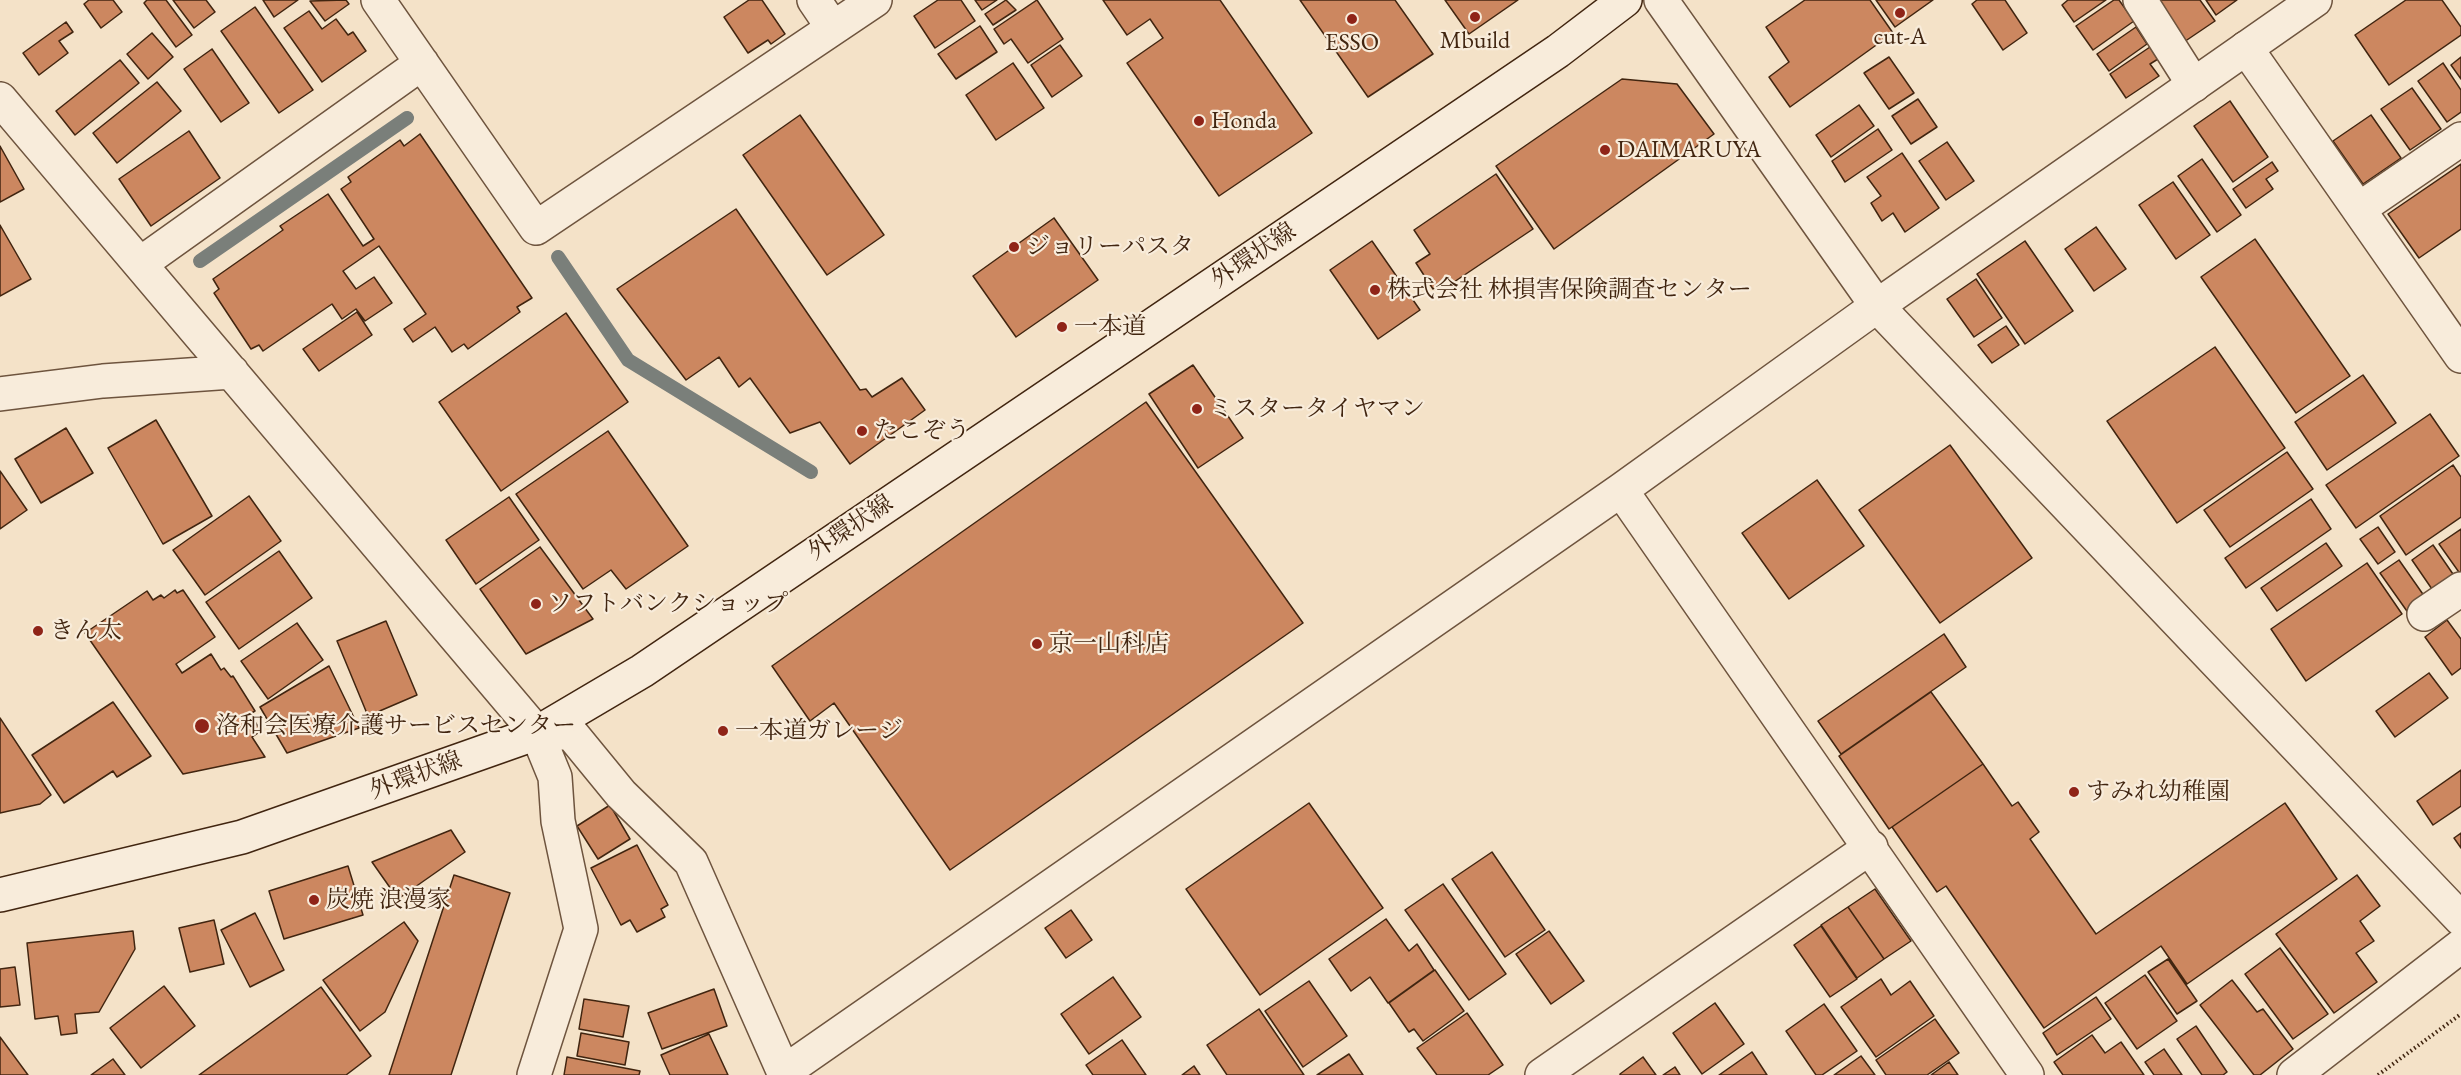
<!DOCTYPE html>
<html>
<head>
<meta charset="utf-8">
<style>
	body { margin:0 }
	canvas { display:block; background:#f4e2c8 }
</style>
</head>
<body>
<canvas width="2461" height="1075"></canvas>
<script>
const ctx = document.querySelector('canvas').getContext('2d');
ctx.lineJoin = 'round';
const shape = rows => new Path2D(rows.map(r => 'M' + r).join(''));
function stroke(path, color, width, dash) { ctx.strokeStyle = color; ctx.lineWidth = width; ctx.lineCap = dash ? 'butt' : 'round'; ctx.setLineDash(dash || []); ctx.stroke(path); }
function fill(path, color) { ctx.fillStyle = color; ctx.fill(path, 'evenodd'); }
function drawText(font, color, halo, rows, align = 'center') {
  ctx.font = font + ' "EB Garamond","Noto Serif JP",serif'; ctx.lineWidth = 4.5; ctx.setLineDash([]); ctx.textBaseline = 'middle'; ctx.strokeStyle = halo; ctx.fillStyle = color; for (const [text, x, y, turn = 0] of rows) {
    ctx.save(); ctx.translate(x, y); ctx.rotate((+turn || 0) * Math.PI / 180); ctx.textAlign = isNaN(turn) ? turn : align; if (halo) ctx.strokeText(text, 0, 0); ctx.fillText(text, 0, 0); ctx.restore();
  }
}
stroke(shape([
	[558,257,628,360,811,472],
	[200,261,407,118]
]), '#7a7f7a', 14);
const building = shape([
	[89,0,113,0,122,12,101,28,84,4,89,0],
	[147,0,166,0,192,35,176,47,144,3,147,0],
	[173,0,206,0,215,12,194,28,173,0],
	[263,0,298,0,274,17,263,0],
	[346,0,349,4,325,21,310,1,346,0],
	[749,0,762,0,785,34,771,44,768,40,748,53,724,17,749,0],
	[938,0,961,0,975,21,935,48,914,16,938,0],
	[975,0,997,0,982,10,975,0],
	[1006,0,1016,10,993,25,985,14,1006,0],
	[1037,0,1063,39,1028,63,1011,39,1004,44,994,29,1037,0],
	[1103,0,1220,0,1312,133,1219,196,1127,63,1163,38,1150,19,1127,35,1103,0],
	[1300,0,1395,0,1433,54,1368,97,1300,0],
	[1445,0,1518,0,1469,34,1445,0],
	[1805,0,1870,0,1893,33,1790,107,1769,77,1789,62,1766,27,1805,0],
	[1876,0,1933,0,1895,27,1876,0],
	[1977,0,2005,0,2027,33,2003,50,1972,4,1977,0],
	[2068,0,2106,0,2074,22,2062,5,2068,0],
	[2114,0,2119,0,2134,21,2093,50,2076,26,2114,0],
	[2151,0,2200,0,2215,21,2181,44,2151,0],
	[2206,0,2237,0,2216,15,2206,0],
	[2406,0,2442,0,2461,27,2461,35,2389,85,2355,35,2406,0],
	[255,7,313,90,279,113,221,31,255,7],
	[309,11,322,29,336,19,348,35,353,32,366,51,322,82,284,28,309,11],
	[66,22,73,32,59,41,68,53,39,75,23,53,66,22],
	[980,26,997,52,956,79,938,54,980,26],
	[2136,27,2147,44,2109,71,2097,54,2136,27],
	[152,33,173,57,148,79,127,54,152,33],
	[1060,45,1082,76,1052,97,1031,65,1060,45],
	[2150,47,2158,59,2150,64,2159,76,2126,98,2110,74,2150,47],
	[212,49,249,103,221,122,184,69,212,49],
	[1889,57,1914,93,1889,109,1864,73,1889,57],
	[2461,57,2461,79,2451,65,2461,57],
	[120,60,139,83,75,135,56,111,120,60],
	[1013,63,1044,108,996,140,966,95,1013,63],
	[2443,63,2461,90,2461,112,2447,122,2418,81,2443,63],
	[1622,79,1677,84,1714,134,1554,249,1496,166,1622,79],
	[157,82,181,111,117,163,93,133,157,82],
	[2412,88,2441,129,2410,150,2381,109,2412,88],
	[1918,99,1937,127,1911,144,1892,116,1918,99],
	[2230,101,2268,157,2233,182,2194,126,2230,101],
	[1859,105,1874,126,1831,157,1816,135,1859,105],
	[800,115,884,235,827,275,743,155,800,115],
	[2371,115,2401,158,2363,184,2333,141,2371,115],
	[1878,129,1892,150,1845,182,1832,161,1878,129],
	[189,131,220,178,151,226,119,179,189,131],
	[420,134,532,298,517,307,520,312,468,349,464,344,452,352,435,327,413,342,404,329,426,314,379,246,343,271,356,289,374,277,392,303,365,321,356,309,342,319,332,304,263,351,259,345,251,349,214,293,219,289,213,279,283,230,280,226,328,194,363,246,374,239,341,189,351,182,348,177,400,140,404,146,420,134],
	[1947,142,1974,181,1946,200,1919,161,1947,142],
	[0,146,24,189,0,202,0,146],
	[1902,153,1939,208,1905,232,1893,213,1882,221,1871,203,1881,196,1867,177,1902,153],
	[2202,159,2241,215,2217,232,2178,176,2202,159],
	[2272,162,2278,171,2266,179,2273,189,2246,208,2233,189,2272,162],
	[2461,164,2461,229,2419,258,2388,214,2461,164],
	[1496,174,1533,229,1451,284,1447,279,1433,289,1416,263,1430,254,1414,230,1496,174],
	[2173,182,2210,235,2176,259,2139,205,2173,182],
	[736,209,860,390,866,389,872,397,902,378,925,410,850,464,820,422,790,433,750,378,739,387,719,357,686,380,617,289,736,209],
	[1054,218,1098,280,1016,337,973,276,1054,218],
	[0,225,31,279,0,296,0,225],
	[2096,227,2126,269,2094,291,2065,249,2096,227],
	[2255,239,2350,376,2296,413,2201,277,2255,239],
	[1372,241,1420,310,1378,339,1330,270,1372,241],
	[2025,241,2073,311,2025,344,1977,274,2025,241],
	[1976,279,2002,318,1974,337,1947,299,1976,279],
	[357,312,372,335,319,371,303,349,357,312],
	[566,313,628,402,501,491,439,402,566,313],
	[2006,326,2019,345,1992,363,1978,345,2006,326],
	[2215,347,2285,448,2177,523,2107,421,2215,347],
	[1193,365,1243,438,1198,468,1149,394,1193,365],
	[2363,375,2396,423,2327,470,2295,422,2363,375],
	[1146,402,1303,623,950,870,834,703,810,721,772,666,1146,402],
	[2430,414,2459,456,2356,528,2326,485,2430,414],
	[156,420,212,516,163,544,108,448,156,420],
	[66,428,93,473,41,503,15,459,66,428],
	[608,431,688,546,626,589,611,570,583,589,516,494,608,431],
	[1950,445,2032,558,1940,623,1859,510,1950,445],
	[2287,452,2313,489,2230,547,2204,510,2287,452],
	[2453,465,2461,477,2461,517,2406,555,2380,516,2453,465],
	[0,471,27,510,0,529,0,471],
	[1817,480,1864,546,1789,599,1742,533,1817,480],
	[249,496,281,541,205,595,173,550,249,496],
	[509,497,539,540,476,584,446,540,509,497],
	[2311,499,2331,529,2246,588,2225,558,2311,499],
	[2378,527,2395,552,2378,564,2360,539,2378,527],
	[2461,529,2461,575,2439,544,2461,529],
	[2326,543,2342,566,2277,611,2261,588,2326,543],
	[2433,545,2455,577,2434,592,2412,560,2433,545],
	[540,547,593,619,526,654,480,589,540,547],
	[279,551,312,598,239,649,206,602,279,551],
	[2399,560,2427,600,2409,614,2380,573,2399,560],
	[2367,563,2402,614,2306,681,2271,629,2367,563],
	[175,590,177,593,183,590,215,637,176,664,182,673,211,654,221,670,224,668,231,677,233,676,255,711,250,714,261,731,252,737,265,757,183,774,85,633,147,591,153,600,161,595,164,598,175,590],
	[2447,620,2461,639,2461,668,2452,675,2425,637,2447,620],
	[386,621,417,695,368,716,337,641,386,621],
	[297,623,323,660,268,699,241,661,297,623],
	[1944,634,1966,667,1841,754,1818,721,1944,634],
	[329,666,359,728,287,753,260,707,329,666],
	[2429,673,2448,698,2395,737,2376,711,2429,673],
	[1931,692,1983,764,1889,829,1839,756,1931,692],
	[113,702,151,756,117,777,113,771,64,803,32,755,113,702],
	[0,718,51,795,40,804,0,813,0,718],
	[1983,764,2012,806,2018,802,2039,832,2030,839,2096,934,2285,803,2337,879,2187,984,2161,946,2044,1028,1946,886,1937,892,1892,827,1983,764],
	[2461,770,2461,806,2433,825,2417,801,2461,770],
	[1309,803,1383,908,1260,995,1186,889,1309,803],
	[610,805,630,839,598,859,577,826,610,805],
	[451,830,465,852,398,899,372,862,451,830],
	[2461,833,2461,848,2454,838,2461,833],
	[637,845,668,905,661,909,665,917,637,932,630,920,621,925,591,868,637,845],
	[1492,852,1545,930,1505,957,1452,879,1492,852],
	[348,866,363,915,284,939,269,891,348,866],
	[454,875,510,893,451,1075,389,1075,454,875],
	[2357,875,2380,906,2360,921,2374,941,2356,953,2377,982,2334,1013,2276,934,2357,875],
	[1443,884,1506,974,1469,1000,1405,910,1443,884],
	[1875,889,1911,941,1884,959,1848,907,1875,889],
	[1848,907,1884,959,1857,978,1821,925,1848,907],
	[1071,910,1092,940,1066,958,1045,928,1071,910],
	[255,913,284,970,250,987,221,930,255,913],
	[1386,919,1409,951,1417,944,1434,970,1388,1003,1370,977,1351,991,1329,959,1386,919],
	[214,920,224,964,190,972,179,928,214,920],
	[404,922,418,941,385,1012,360,1031,323,980,404,922],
	[1821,926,1857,979,1830,997,1794,945,1821,926],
	[133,931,135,949,99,1012,75,1014,77,1033,61,1035,58,1016,35,1019,27,943,133,931],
	[1549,931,1584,981,1551,1004,1516,954,1549,931],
	[2280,948,2328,1014,2293,1039,2245,974,2280,948],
	[2168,959,2197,1001,2177,1014,2148,972,2168,959],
	[15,967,20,1005,0,1007,0,969,15,967],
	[1435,970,1464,1011,1423,1041,1414,1029,1409,1032,1389,1003,1435,970],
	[2145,975,2177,1021,2137,1049,2105,1003,2145,975],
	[1113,977,1141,1017,1089,1054,1061,1014,1113,977],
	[1881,979,1891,995,1910,981,1934,1016,1876,1057,1841,1007,1881,979],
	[2232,980,2257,1012,2263,1009,2293,1049,2260,1075,2254,1075,2200,1005,2232,980],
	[1309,981,1347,1036,1303,1067,1265,1011,1309,981],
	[164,986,195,1026,141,1068,110,1028,164,986],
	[321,987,371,1056,346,1075,199,1075,321,987],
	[714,989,727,1026,662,1049,648,1013,714,989],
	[2096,997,2111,1019,2057,1055,2043,1033,2096,997],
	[584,999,629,1006,623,1037,579,1029,584,999],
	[1715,1003,1744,1044,1702,1074,1673,1033,1715,1003],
	[1824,1004,1857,1051,1822,1075,1816,1075,1786,1031,1824,1004],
	[1259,1009,1304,1075,1227,1075,1207,1045,1259,1009],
	[1467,1013,1503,1065,1488,1075,1437,1075,1417,1048,1467,1013],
	[1935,1019,1959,1053,1927,1075,1886,1075,1876,1060,1935,1019],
	[2196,1026,2227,1072,2223,1075,2202,1075,2177,1039,2196,1026],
	[581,1033,629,1042,625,1065,577,1056,581,1033],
	[709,1034,728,1075,670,1075,661,1055,709,1034],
	[2092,1035,2105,1053,2121,1042,2144,1075,2063,1075,2054,1062,2092,1035],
	[0,1037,28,1075,0,1075,0,1037],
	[1122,1040,1146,1075,1093,1075,1086,1065,1122,1040],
	[2164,1049,2182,1075,2154,1075,2145,1062,2164,1049],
	[1752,1052,1767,1075,1719,1075,1752,1052],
	[1349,1054,1363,1075,1317,1075,1349,1054],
	[1861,1056,1875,1075,1834,1075,1861,1056],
	[567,1057,640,1071,639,1075,564,1075,567,1057],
	[1643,1057,1656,1075,1620,1075,1620,1074,1643,1057],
	[113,1059,125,1075,91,1075,113,1059],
	[1949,1062,1958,1075,1931,1075,1949,1062],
	[1194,1066,1200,1075,1182,1075,1194,1066],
	[1675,1067,1680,1075,1663,1075,1675,1067]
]);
fill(building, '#cc8760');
stroke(building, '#412510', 1.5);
const minor = shape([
	[378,0,536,228,875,0],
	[814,0,833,28],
	[2140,0,2194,85],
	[2246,48,2461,356],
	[0,99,537,733,555,777,558,821,581,929,534,1075],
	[2359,209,2461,139],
	[140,264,422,63],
	[0,394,103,381,232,372],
	[1621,490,2027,1075],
	[2424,614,2461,589],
	[537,733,571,733,621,794,691,862,785,1075],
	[784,1072,1621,490,1877,306],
	[1542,1075,1871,847],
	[2294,1075,2461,946]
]);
const tertiary = shape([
	[1661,0,1877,306,2461,919],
	[1877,306,2315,0]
]);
const secondary = shape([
	[0,895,242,837,537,733,642,671,1558,51,1625,0]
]);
stroke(minor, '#6e543e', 36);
stroke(tertiary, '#6e543e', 36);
stroke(secondary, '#412510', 36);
stroke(shape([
	[2378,1075,2461,1014]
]), '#412510', 4, [1.5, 3]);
stroke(minor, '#f8ecdb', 33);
stroke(tertiary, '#f8ecdb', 33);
stroke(secondary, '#f8ecdb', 33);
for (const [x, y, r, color] of [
	[1900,13,6,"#8f2418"],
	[1475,17,6,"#8f2418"],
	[1352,19,6,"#8f2418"],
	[1199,121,6,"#8f2418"],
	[1605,150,6,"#8f2418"],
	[1014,247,6,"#8f2418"],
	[1375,290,6,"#8f2418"],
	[1062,327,6,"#8f2418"],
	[1197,409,6,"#8f2418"],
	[862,431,6,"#8f2418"],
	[536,604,6,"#8f2418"],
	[38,631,6,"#8f2418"],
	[1037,644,6,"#8f2418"],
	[202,726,8,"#8f2418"],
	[723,731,6,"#8f2418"],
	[2074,792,6,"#8f2418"],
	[314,900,6,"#8f2418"]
]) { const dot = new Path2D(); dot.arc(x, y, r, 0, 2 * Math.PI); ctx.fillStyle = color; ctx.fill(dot); stroke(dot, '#f8ecdb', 2); }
drawText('24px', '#412510', '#f8ecdb', [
	["cut-A",1900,37,"center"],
	["Mbuild",1475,41,"center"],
	["ESSO",1352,43,"center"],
	["Honda",1211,121],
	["DAIMARUYA",1617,150],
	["ジョリーパスタ",1026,247],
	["株式会社 林損害保険調査センター",1387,290],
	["一本道",1074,327],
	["ミスタータイヤマン",1209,409],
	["たこぞう",874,431],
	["ソフトバンクショップ",548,604],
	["きん太",50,631],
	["京一山科店",1049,644],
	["洛和会医療介護サービスセンター",216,726],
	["一本道ガレージ",735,731],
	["すみれ幼稚園",2086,792],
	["炭焼 浪漫家",326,900]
], 'left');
drawText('24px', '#412510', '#f8ecdb', [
	["外環状線",1254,256,-34],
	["外環状線",851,528,-34],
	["外環状線",416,776,-20]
]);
</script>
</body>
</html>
